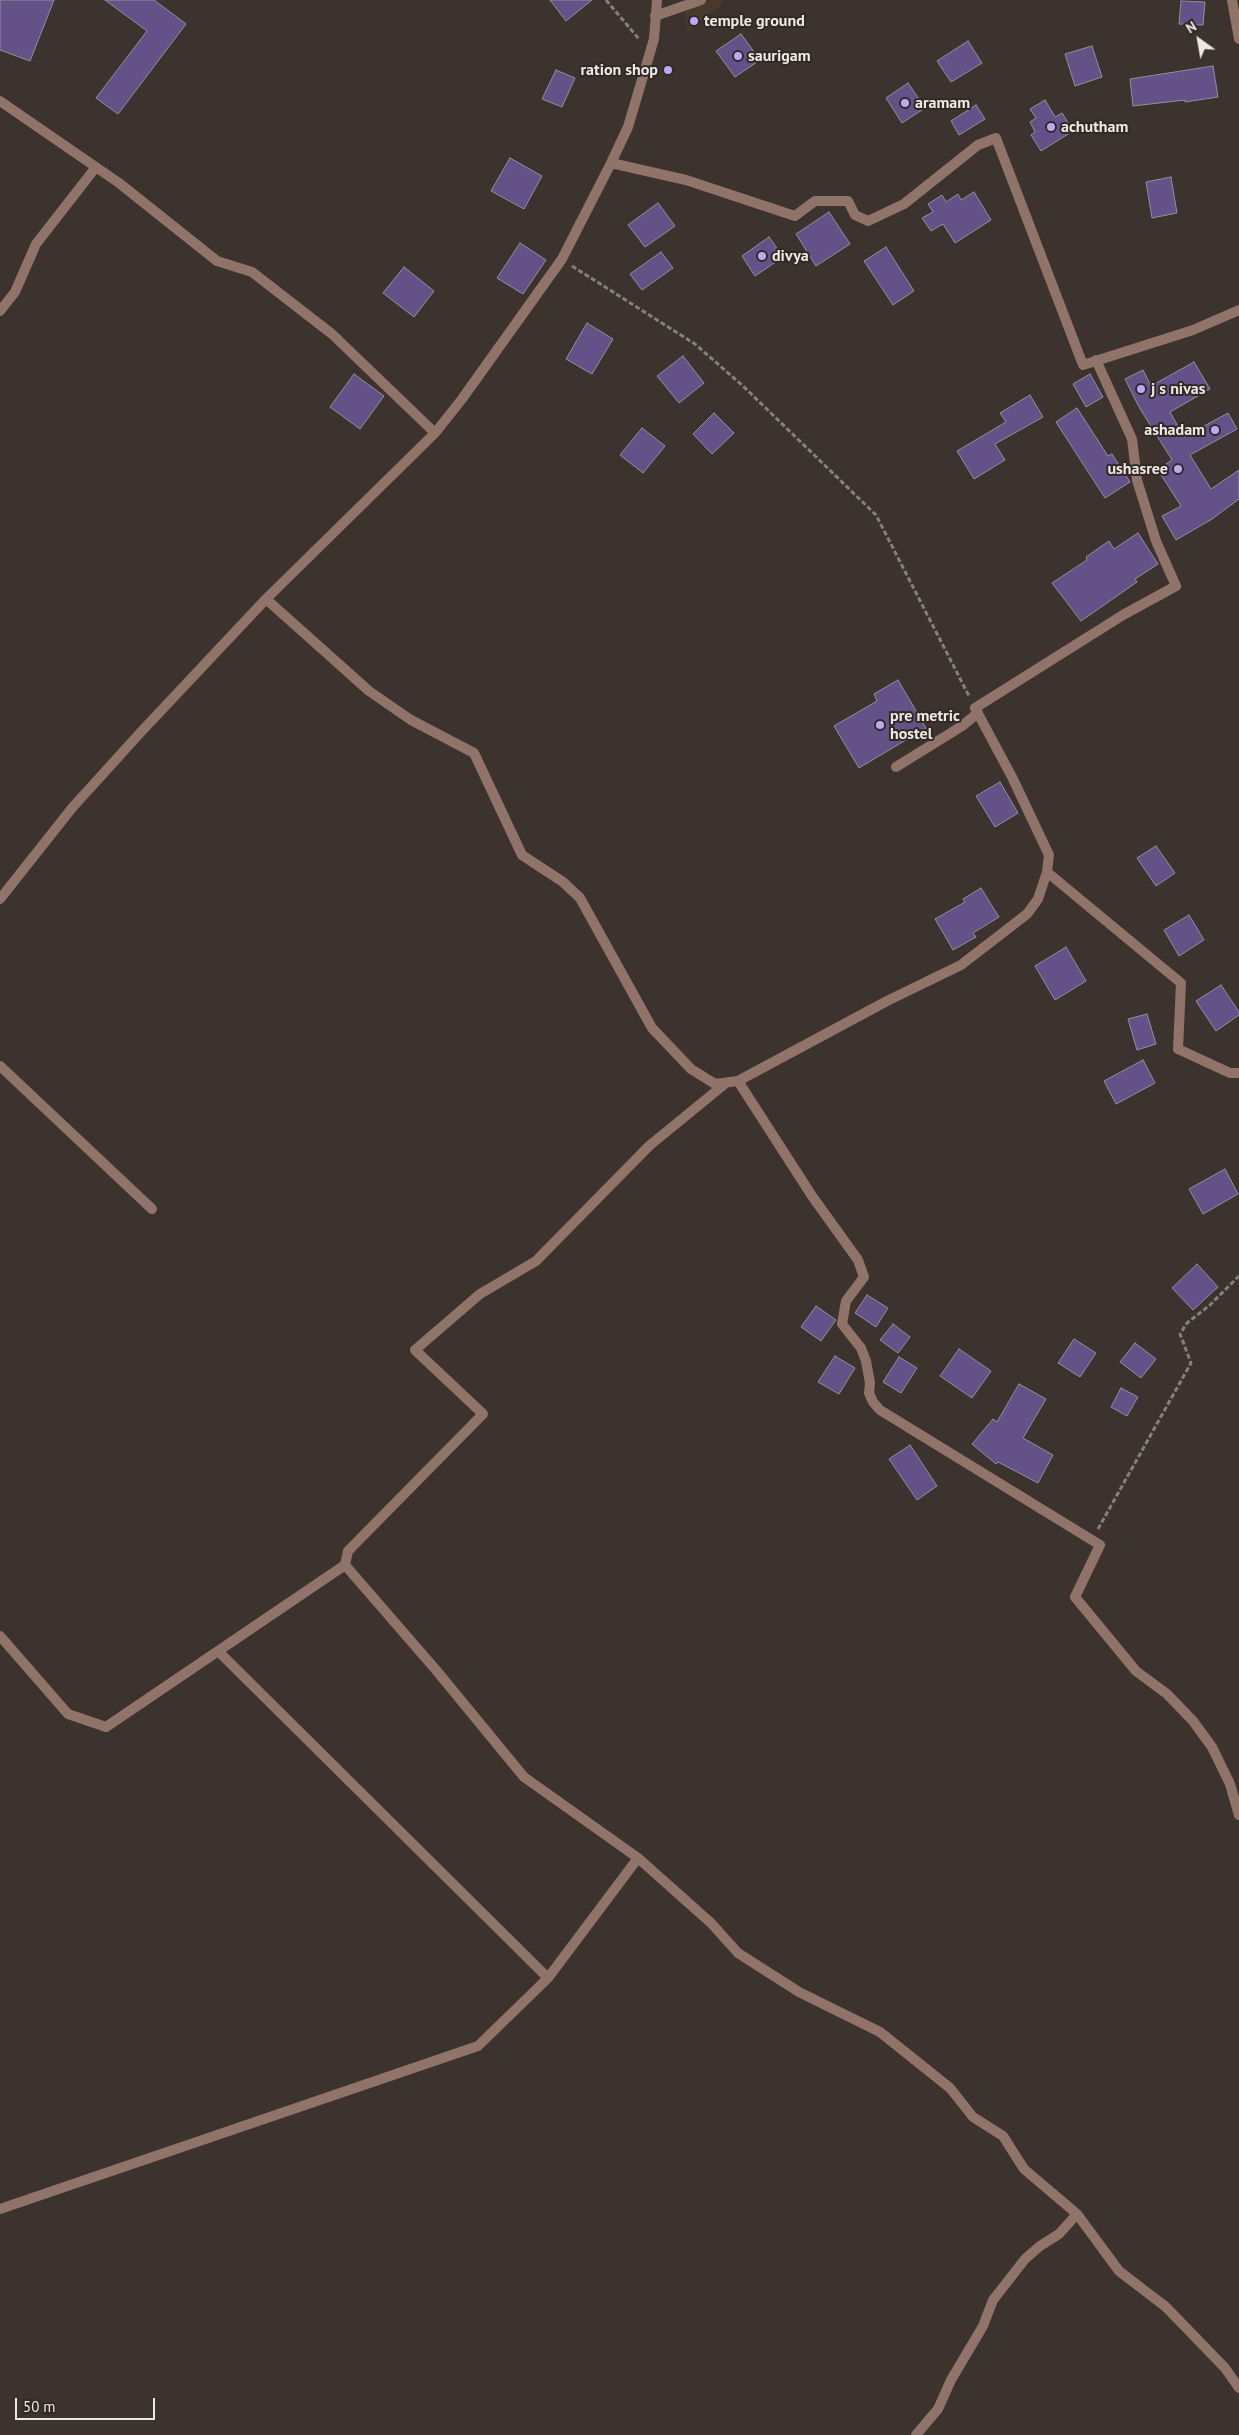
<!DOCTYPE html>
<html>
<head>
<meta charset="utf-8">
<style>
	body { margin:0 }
	#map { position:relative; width:1239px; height:2435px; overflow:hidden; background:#3c332f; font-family:"PT Sans",sans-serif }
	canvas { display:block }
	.north { position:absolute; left:1174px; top:15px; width:50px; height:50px; -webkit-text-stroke:4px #322925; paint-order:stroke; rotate:328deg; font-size:14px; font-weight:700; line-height:20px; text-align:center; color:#ede7e5 }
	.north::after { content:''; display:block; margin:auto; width:18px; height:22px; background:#ede7e5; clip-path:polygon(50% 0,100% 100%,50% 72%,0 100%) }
	.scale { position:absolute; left:15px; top:2398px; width:140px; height:22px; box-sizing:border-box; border:2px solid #ede7e5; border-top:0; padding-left:6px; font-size:15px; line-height:18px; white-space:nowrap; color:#ede7e5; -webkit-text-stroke:4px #322925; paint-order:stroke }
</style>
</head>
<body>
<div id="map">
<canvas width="1239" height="2435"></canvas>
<div class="north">N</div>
<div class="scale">50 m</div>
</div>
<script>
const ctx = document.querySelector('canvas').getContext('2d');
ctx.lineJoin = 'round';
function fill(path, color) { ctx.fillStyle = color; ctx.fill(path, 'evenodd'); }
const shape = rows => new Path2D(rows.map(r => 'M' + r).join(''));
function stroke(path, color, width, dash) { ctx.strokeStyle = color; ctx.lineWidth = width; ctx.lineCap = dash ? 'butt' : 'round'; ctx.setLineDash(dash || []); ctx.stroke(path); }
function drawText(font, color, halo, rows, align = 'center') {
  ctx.font = font + ' "PT Sans",sans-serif'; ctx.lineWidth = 4; ctx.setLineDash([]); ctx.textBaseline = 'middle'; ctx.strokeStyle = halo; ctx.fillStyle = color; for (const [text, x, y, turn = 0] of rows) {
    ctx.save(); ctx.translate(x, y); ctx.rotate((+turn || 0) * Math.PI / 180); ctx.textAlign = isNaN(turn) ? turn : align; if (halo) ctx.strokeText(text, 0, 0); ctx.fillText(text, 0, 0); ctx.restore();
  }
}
fill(shape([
	[685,0,723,0,722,4,687,33]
]), '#473a2b');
const building = shape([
	[0,0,54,0,30,61,0,50,0,0],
	[105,0,154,0,186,24,118,114,96,98,147,31,105,0],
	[550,0,592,0,566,21,550,0],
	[1181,1,1205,2,1203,25,1179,24,1181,1],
	[741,34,760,60,735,77,716,51,741,34],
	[968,41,982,63,951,82,937,61,968,41],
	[1092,46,1102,77,1075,86,1065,54,1092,46],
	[1213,66,1218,97,1185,102,1185,100,1133,106,1130,79,1213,66],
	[556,70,575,78,562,107,542,99,556,70],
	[908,83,925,108,902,123,886,98,908,83],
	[1045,100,1055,117,1062,113,1073,131,1041,151,1031,135,1035,132,1030,122,1036,118,1030,109,1045,100],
	[976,105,985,119,959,135,951,121,976,105],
	[510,158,542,176,524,209,491,191,510,158],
	[1171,177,1177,213,1152,218,1146,182,1171,177],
	[974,192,991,220,955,243,943,224,931,231,922,218,933,212,928,204,942,195,946,202,958,194,961,200,974,192],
	[658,203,675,226,645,247,628,225,658,203],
	[829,212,850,244,816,266,796,234,829,212],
	[769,237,783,257,755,276,742,256,769,237],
	[520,243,546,260,523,294,497,278,520,243],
	[886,247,914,291,893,305,864,261,886,247],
	[661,252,673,268,642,290,630,274,661,252],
	[404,267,434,291,414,317,383,293,404,267],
	[587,323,613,339,592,374,566,359,587,323],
	[683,356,704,383,679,403,657,376,683,356],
	[1194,362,1210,389,1170,412,1184,437,1228,413,1237,429,1190,455,1211,489,1239,470,1239,499,1212,519,1176,540,1162,516,1181,506,1161,475,1169,470,1166,464,1172,460,1139,407,1125,379,1143,370,1151,386,1194,362],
	[354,374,384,396,360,429,330,407,354,374],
	[1090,374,1103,397,1086,407,1073,384,1090,374],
	[1030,395,1043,417,995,444,1005,460,974,479,957,451,1006,422,1000,413,1030,395],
	[1077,408,1108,456,1112,454,1130,482,1105,498,1056,422,1077,408],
	[714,413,734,433,712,454,693,434,714,413],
	[642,428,665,446,643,473,620,455,642,428],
	[1138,533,1158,564,1135,579,1137,582,1081,621,1052,583,1087,560,1086,557,1109,541,1114,549,1138,533],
	[898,680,926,728,859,768,834,726,877,701,874,694,898,680],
	[1000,782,1018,813,995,827,976,796,1000,782],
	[1156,846,1175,873,1156,886,1137,858,1156,846],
	[981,888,999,917,973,933,976,937,953,950,935,919,965,902,963,899,981,888],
	[1189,915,1204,940,1179,956,1164,930,1189,915],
	[1066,947,1086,981,1055,1000,1035,966,1066,947],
	[1221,985,1239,1012,1239,1015,1216,1031,1196,1001,1221,985],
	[1147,1014,1156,1044,1137,1050,1128,1019,1147,1014],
	[1143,1060,1155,1083,1116,1104,1104,1081,1143,1060],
	[1225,1169,1238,1194,1203,1214,1189,1189,1225,1169],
	[1197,1264,1218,1287,1193,1310,1172,1288,1197,1264],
	[867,1295,888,1308,876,1327,855,1313,867,1295],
	[816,1306,836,1320,821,1341,801,1327,816,1306],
	[893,1324,910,1337,898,1353,880,1340,893,1324],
	[1074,1339,1096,1353,1080,1377,1058,1363,1074,1339],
	[1135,1343,1156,1359,1141,1378,1120,1362,1135,1343],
	[959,1349,991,1371,972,1398,940,1376,959,1349],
	[835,1356,855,1368,839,1394,818,1382,835,1356],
	[899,1357,917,1368,901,1393,883,1382,899,1357],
	[1019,1384,1046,1399,1023,1438,1053,1455,1038,1483,998,1462,996,1464,972,1444,993,1419,997,1422,1019,1384],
	[1121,1388,1138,1397,1127,1416,1111,1407,1121,1388],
	[910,1445,937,1486,917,1500,889,1459,910,1445]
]);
fill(building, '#645188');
stroke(building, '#93909a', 1);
stroke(shape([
	[606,0,639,39],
	[572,266,695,344,743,386,876,515,969,696],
	[1098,1529,1191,1363,1180,1334,1187,1323,1210,1305,1239,1276]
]), '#867f7b', 3, [5, 2.5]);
stroke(shape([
	[1232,0,1239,39],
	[655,16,701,0],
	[0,101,119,183,217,261,252,272,332,334,435,433],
	[611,163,686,180,795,216,815,201,848,201,855,215,868,221,904,204,978,145,996,138,1083,365,1193,330,1239,310],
	[0,311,15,292,36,244,96,167],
	[266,599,369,691,411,720,474,753,522,855,563,882,580,898,652,1028,691,1069,715,1084,738,1081,812,1196,858,1260,864,1277,846,1301,842,1324,861,1348,866,1361,870,1383,869,1393,873,1402,880,1410,1100,1545,1075,1597,1136,1671,1167,1694,1193,1721,1212,1747,1230,1784,1239,1815],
	[896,767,962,726,978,713],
	[1047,872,1049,855,1012,777,975,708,1123,615,1176,586,1156,541,1137,480,1132,439,1096,360],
	[0,899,72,808,140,733,266,599,435,433,462,399,562,259,611,163,628,127,654,39,657,0],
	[0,1066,152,1209],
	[738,1081,887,1001,961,965,1027,914,1038,899,1047,872,1181,983,1178,1049,1230,1073,1239,1073],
	[345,1565,348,1551,483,1414,415,1350,480,1294,536,1261,649,1146,726,1083],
	[0,1636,68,1714,106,1727,345,1565,436,1670,524,1777,638,1858,711,1923,738,1953,799,1992,880,2032,950,2088,973,2117,1003,2136,1024,2169,1077,2214,1059,2234,1040,2246,1025,2259,993,2300,983,2326,951,2380,938,2409,916,2435],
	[218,1651,548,1978],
	[0,2209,478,2046,548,1978,638,1858],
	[1077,2214,1119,2271,1166,2307,1225,2368,1239,2388]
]), '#907369', 10);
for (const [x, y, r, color] of [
	[694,21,5,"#bca9f5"],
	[738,56,5,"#bca9f5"],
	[668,70,5,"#bca9f5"],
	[905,103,5,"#bca9f5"],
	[1051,127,5,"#bca9f5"],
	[762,256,5,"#bca9f5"],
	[1141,389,5,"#bca9f5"],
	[1215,430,5,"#bca9f5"],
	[1178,469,5,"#bca9f5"],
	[880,725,5,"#bca9f5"]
]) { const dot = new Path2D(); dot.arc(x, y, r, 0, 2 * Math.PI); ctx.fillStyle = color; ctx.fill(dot); stroke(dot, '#322925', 2); }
drawText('bold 16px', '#ede7e5', '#322925', [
	["temple ground",704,21],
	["saurigam",748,56],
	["ration shop",658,70,"right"],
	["aramam",915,103],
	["achutham",1061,127],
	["divya",772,256],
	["j s nivas",1151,389],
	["ashadam",1205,430,"right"],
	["ushasree",1168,469,"right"],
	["pre metric",890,716],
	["hostel",890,734]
], 'left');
</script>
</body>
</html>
